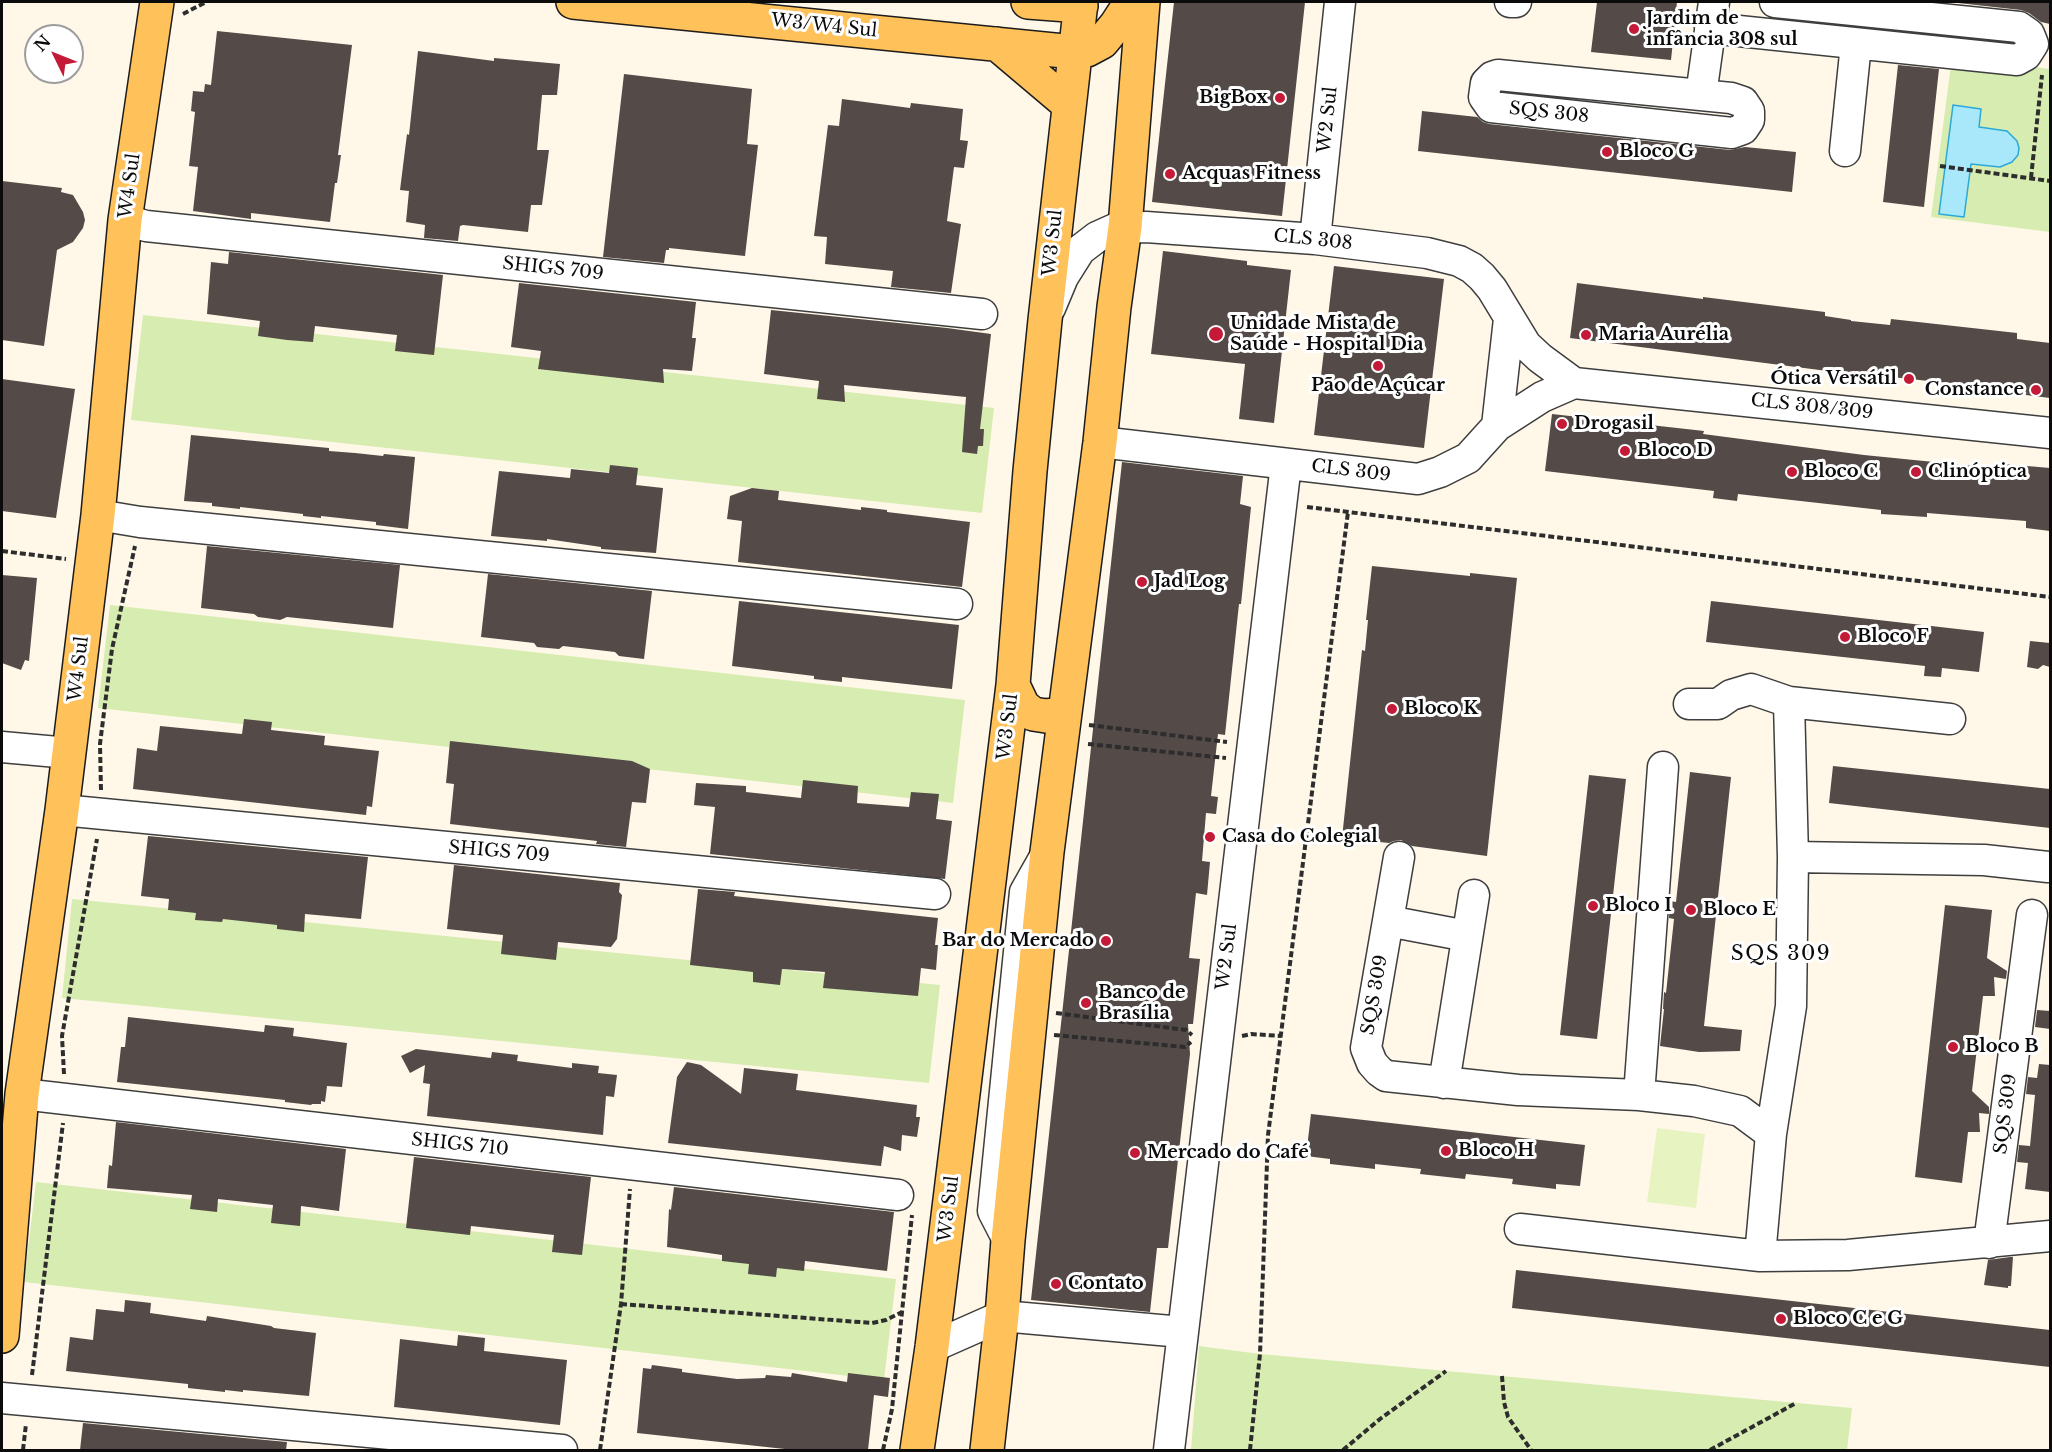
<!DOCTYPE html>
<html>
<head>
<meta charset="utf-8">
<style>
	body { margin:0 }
	#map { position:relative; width:2052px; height:1452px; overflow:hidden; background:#fff8e9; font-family:"Libre Baskerville",serif }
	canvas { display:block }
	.frame { position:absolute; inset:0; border:3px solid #0b0b0b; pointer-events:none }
	.north { position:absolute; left:24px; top:24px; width:60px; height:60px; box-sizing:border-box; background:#fff; border:2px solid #9d9d9d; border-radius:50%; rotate:313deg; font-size:16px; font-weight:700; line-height:24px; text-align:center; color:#0b0b0b }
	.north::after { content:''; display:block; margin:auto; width:21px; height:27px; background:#c51938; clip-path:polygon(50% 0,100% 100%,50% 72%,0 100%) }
</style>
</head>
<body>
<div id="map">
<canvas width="2052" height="1452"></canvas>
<div class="frame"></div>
<div class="north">N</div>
</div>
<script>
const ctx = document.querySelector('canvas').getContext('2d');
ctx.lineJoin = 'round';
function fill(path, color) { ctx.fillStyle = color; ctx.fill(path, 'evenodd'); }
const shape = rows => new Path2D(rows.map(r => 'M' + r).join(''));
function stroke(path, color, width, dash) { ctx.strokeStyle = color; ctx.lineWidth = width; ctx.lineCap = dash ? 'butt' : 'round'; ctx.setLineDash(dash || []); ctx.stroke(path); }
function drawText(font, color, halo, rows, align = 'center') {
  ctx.font = font + ' "Libre Baskerville",serif'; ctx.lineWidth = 6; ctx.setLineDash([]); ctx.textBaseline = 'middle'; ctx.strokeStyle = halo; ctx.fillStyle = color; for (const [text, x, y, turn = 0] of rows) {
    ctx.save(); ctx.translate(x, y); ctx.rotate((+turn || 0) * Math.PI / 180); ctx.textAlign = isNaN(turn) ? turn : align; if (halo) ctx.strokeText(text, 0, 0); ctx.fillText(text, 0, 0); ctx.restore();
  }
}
fill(shape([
	[1952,57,2050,69,2050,232,1931,217],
	[143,315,994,408,982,513,131,420],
	[110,605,965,700,953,803,98,708],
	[72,899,940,985,929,1083,62,998],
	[36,1182,896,1279,884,1380,24,1282],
	[1199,1346,1260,1354,1852,1408,1847,1450,1191,1450]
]), '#d7ecb0');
fill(shape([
	[1657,1128,1705,1134,1696,1208,1647,1202]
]), '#e8f3c2');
const water = shape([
	[1953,105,1981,109,1979,127,2007,131,2017,141,2019,148,2018,155,2012,162,2000,167,1971,164,1964,217,1939,214,1953,105]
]);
fill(water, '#a9e7fb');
stroke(water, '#2aa9d8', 1.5);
fill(shape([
	[1174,2,1305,2,1282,216,1152,202],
	[1597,2,1677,2,1671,60,1591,52],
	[1958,2,2050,2,2050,24,2041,22,2029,13,2021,10,1958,3],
	[217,31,352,45,338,155,341,155,337,183,335,183,330,222,251,213,251,219,193,211,198,167,189,166,195,112,191,111,193,91,204,92,205,84,211,85],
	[418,51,494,61,494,58,560,64,557,95,542,95,537,150,549,150,542,205,531,205,528,232,463,225,460,226,458,241,424,238,425,225,406,222,409,191,400,190,407,134,409,135],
	[1898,65,1939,69,1924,207,1883,202],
	[624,74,752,89,747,144,758,145,745,256,669,248,669,250,666,250,664,263,603,257],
	[842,99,910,108,911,103,963,109,960,140,968,141,964,168,954,167,947,221,961,224,951,293,891,287,893,271,825,264,827,237,814,236,828,125,839,126],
	[1422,111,1477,117,1483,122,1489,124,1730,150,1745,147,1796,152,1792,192,1418,151],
	[2,181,62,188,61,192,73,195,83,212,85,220,83,228,73,242,57,250,44,346,2,340],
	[1163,251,1247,261,1247,265,1291,270,1274,423,1239,419,1245,364,1151,354],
	[229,252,443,275,434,355,395,351,397,335,315,326,313,342,287,340,258,336,260,321,207,314,211,262,228,264],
	[1334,266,1444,279,1424,448,1314,435],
	[519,283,696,302,692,338,696,338,692,371,663,369,664,383,538,369,541,351,511,347],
	[1577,283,1703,299,1703,297,1825,312,1825,316,1851,320,1851,321,1890,325,1891,319,2017,333,2017,339,2050,343,2050,398,1994,391,1995,388,1844,372,1843,373,1570,338],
	[771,310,947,328,991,334,980,429,984,429,983,446,978,446,977,454,962,452,966,397,844,385,845,402,817,399,819,381,764,374],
	[2,379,75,389,56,518,2,511],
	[1552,414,1704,431,1703,434,1864,455,2004,469,2004,464,2050,468,2050,531,2026,528,2026,521,1927,513,1927,517,1881,514,1881,510,1738,494,1737,501,1713,498,1714,491,1545,471],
	[191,435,329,448,329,451,355,453,383,456,384,454,415,457,408,529,376,525,376,522,321,516,321,518,303,516,303,514,240,507,240,509,212,506,212,503,184,501],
	[1122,462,1243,476,1240,504,1251,507,1241,604,1239,604,1225,735,1218,734,1211,796,1218,797,1216,814,1206,813,1202,861,1210,862,1207,895,1196,893,1189,958,1200,959,1193,1024,1188,1024,1190,1054,1168,1248,1157,1248,1150,1312,1031,1300],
	[610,465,638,468,636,485,663,488,656,553,601,549,601,547,547,539,547,541,491,536,499,471,570,478,571,469,609,473],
	[752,488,779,491,778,500,861,510,861,507,887,510,887,512,970,522,962,587,738,562,742,521,727,519,730,496],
	[207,546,400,565,393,628,287,617,280,620,266,618,258,617,254,614,201,608],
	[1372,566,1470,576,1470,573,1517,578,1487,856,1412,846,1401,840,1394,841,1389,843,1342,838,1362,650,1365,651,1368,620,1366,620],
	[488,574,652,591,644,659,619,656,615,652,563,646,559,649,537,647,534,643,481,637],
	[2,575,37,578,29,661,25,660,21,670,2,663],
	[739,601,959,625,952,689,842,677,842,682,814,679,814,676,732,666],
	[1711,601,1984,632,1979,672,1942,668,1941,677,1924,676,1925,666,1706,642],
	[2030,641,2050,643,2050,667,2043,665,2038,669,2027,667],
	[244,719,272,722,271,730,325,736,324,745,379,751,372,807,367,806,366,815,133,789,137,748,157,751,160,726,242,734],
	[450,741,632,761,650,769,646,803,632,802,626,847,596,844,597,841,450,824,454,784,446,783],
	[1833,766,2050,789,2050,828,1829,803],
	[1690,772,1731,777,1704,1026,1742,1030,1740,1051,1699,1052,1660,1046,1664,1009,1663,1009,1664,992,1666,993,1674,919,1669,918,1670,901,1676,902],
	[1589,775,1626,779,1597,1039,1560,1035],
	[803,780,858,786,857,803,909,807,911,792,939,794,936,819,952,821,945,879,710,854,715,807,694,805,696,783,746,786,746,792,801,798],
	[148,836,368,857,361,919,305,914,304,932,277,929,277,925,223,919,222,922,195,920,196,913,168,910,169,899,141,896],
	[454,865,620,883,619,892,622,895,617,939,611,947,558,942,556,960,501,954,503,935,447,929],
	[698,889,735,892,734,896,938,918,935,945,938,945,936,970,921,968,918,996,823,988,825,972,782,969,780,985,753,982,753,972,690,965],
	[1945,905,1992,910,1987,958,2007,971,2006,979,1994,977,1995,996,1983,996,1972,1091,1989,1107,1989,1114,1979,1113,1980,1132,1968,1132,1962,1183,1915,1177],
	[2037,1010,2050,1011,2050,1029,2035,1027],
	[128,1017,264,1032,265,1025,294,1028,293,1036,347,1043,342,1087,327,1086,325,1102,321,1101,321,1104,312,1104,311,1105,285,1102,285,1100,117,1082,121,1047,125,1047],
	[416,1049,491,1058,492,1052,518,1055,517,1061,572,1068,572,1063,599,1066,598,1073,617,1075,614,1097,606,1096,603,1135,427,1116,430,1084,423,1083,425,1065,410,1073,401,1056],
	[687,1062,701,1065,741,1094,744,1068,798,1074,796,1090,917,1105,916,1117,920,1117,917,1137,902,1135,901,1151,884,1146,881,1166,668,1143,677,1077],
	[2039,1064,2050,1065,2050,1192,2025,1189,2028,1163,2017,1162,2019,1145,2030,1146,2035,1095,2026,1094,2028,1077,2037,1078],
	[1311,1114,1585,1145,1580,1186,1556,1184,1556,1189,1512,1184,1513,1179,1466,1174,1465,1179,1420,1174,1421,1169,1375,1164,1375,1169,1330,1164,1330,1159,1306,1156],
	[116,1122,346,1149,339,1211,301,1206,300,1226,271,1223,273,1205,218,1199,217,1212,190,1209,192,1195,107,1188,109,1165,112,1166],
	[414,1157,591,1177,582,1255,552,1252,554,1235,471,1226,470,1235,406,1228],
	[674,1187,894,1212,887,1271,805,1261,804,1271,777,1268,776,1277,748,1274,749,1264,722,1261,722,1255,667,1247,669,1209,671,1210],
	[2010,1257,2013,1257,2011,1286,2008,1286,2008,1288,1984,1285,1988,1260],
	[1516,1270,2050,1330,2050,1367,1512,1308],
	[125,1300,151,1303,150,1313,206,1321,207,1316,271,1326,274,1328,316,1333,309,1396,243,1390,243,1392,225,1390,225,1392,188,1388,188,1384,66,1371,70,1337,93,1340,96,1309,124,1312],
	[458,1335,485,1338,484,1351,567,1360,560,1425,394,1407,400,1339,457,1346],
	[652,1365,682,1369,682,1372,737,1379,765,1378,766,1375,791,1377,792,1373,847,1382,848,1373,890,1378,888,1397,874,1395,868,1450,794,1450,637,1433,643,1368,651,1369],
	[83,1423,287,1442,286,1450,80,1450]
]), '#544a47');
const minor = shape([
	[1510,2,1516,2],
	[1710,28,2017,60,2026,55,2033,44,2029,34,2019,27,1775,2],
	[1498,75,1731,98,1743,102,1749,111,1749,120,1743,129,1732,133,1491,107,1484,97,1486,83,1492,77,1498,75],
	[1701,95,1714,2],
	[1845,151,1856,44],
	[125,220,146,226,982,314],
	[1315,239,1340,2],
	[1050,308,1063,277,1080,250,1097,237,1117,228,1146,227,1315,239,1427,253,1459,261,1472,268,1482,277,1492,289,1526,345,1540,358,1574,383],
	[1574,383,2050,433],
	[1497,426,1509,319],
	[1100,442,1418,479,1440,472,1468,458,1497,426,1542,397,1574,383],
	[98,515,140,522,957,604],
	[1689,704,1718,704,1731,695,1751,689,1789,702,1950,719],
	[2,747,69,753],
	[62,810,935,894],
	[1399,857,1366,1048,1372,1063,1379,1071,1386,1076,1518,1090,1639,1095,1694,1101,1740,1111,1771,1134],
	[1793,857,1984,860,2048,867],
	[1388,921,1467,936],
	[1444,1083,1474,895],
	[22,1094,898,1195],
	[1639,1095,1663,767],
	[1520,1229,1760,1256,1848,1255,2050,1236],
	[1008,1240,993,1211,1025,892,1047,853],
	[1989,1243,2032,915],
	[1760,1256,1771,1134,1791,1006,1793,857,1789,702],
	[932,1347,1002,1316,1182,1332],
	[2,1398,562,1450],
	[1169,1450,1286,464]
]);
const major = shape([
	[573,2,1074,52,1087,50,1102,42,1116,25,1131,2],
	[1028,2,1081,6],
	[997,44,1068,104],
	[1013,685,1023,706,1033,714,1046,716,1064,714],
	[2,1336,22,1094,62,810,98,515,125,220,157,2],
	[917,1450,932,1347,1013,685,1030,471,1045,320,1081,2],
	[987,1450,1002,1316,1008,1240,1047,852,1100,442,1114,307,1125,227,1143,2]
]);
stroke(minor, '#3e3e3e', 33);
stroke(major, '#1c1c1c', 36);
stroke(shape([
	[183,14,206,2],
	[1940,166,2050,181],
	[2031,178,2042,75],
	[1307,507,2050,597],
	[2,551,66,559],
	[1089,725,1227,742],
	[1088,744,1226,758],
	[101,790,100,744,112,649,135,546],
	[1056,1013,1186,1030,1192,1035],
	[1054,1035,1185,1047,1191,1042],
	[1242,1036,1251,1034,1281,1036],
	[64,1074,62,1036,97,839],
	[621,1304,872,1323,886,1320,902,1312],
	[32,1375,63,1123],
	[1502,1376,1504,1402,1508,1417,1531,1450],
	[23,1450,26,1424],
	[600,1450,621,1304,630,1189],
	[883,1450,892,1409,912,1215],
	[1250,1450,1260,1354,1268,1135,1348,512],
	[1343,1450,1380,1419,1446,1371],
	[1710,1450,1796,1403]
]), '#2d2d2d', 4, [6, 3]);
stroke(minor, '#fff', 30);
stroke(major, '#ffc159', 33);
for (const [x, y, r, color] of [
	[1634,29,6,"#c51938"],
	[1280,98,6,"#c51938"],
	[1607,152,6,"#c51938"],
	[1170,174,6,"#c51938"],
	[1216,334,8,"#c51938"],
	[1586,335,6,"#c51938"],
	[1378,366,6,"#c51938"],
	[1909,379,6,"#c51938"],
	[2036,390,6,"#c51938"],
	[1562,424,6,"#c51938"],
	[1625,451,6,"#c51938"],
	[1792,472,6,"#c51938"],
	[1916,472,6,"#c51938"],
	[1142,582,6,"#c51938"],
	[1845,637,6,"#c51938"],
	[1392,709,6,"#c51938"],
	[1210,837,6,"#c51938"],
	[1593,906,6,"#c51938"],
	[1691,910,6,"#c51938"],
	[1106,941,6,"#c51938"],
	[1086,1003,6,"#c51938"],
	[1953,1047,6,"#c51938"],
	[1446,1151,6,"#c51938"],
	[1135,1153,6,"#c51938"],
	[1056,1284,6,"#c51938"],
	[1781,1319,6,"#c51938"]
]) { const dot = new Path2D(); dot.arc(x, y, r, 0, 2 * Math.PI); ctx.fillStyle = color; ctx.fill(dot); stroke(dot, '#fff', 2); }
drawText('bold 18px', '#0b0b0b', '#fff', [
	["Jardim de",1646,19],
	["infância 308 sul",1646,40],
	["BigBox",1268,98,"right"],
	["Bloco G",1619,152],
	["Acquas Fitness",1182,174],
	["Unidade Mista de",1230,324],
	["Saúde - Hospital Dia",1230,345],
	["Maria Aurélia",1598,335],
	["Ótica Versátil",1897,379,"right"],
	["Pão de Açúcar",1378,386,"center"],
	["Constance",2024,390,"right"],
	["Drogasil",1574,424],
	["Bloco D",1637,451],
	["Bloco C",1804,472],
	["Clinóptica",1928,472],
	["Jad Log",1154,582],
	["Bloco F",1857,637],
	["Bloco K",1404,709],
	["Casa do Colegial",1222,837],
	["Bloco I",1605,906],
	["Bloco E",1703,910],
	["Bar do Mercado",1094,941,"right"],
	["Banco de",1098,993],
	["Brasília",1098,1014],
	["Bloco B",1965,1047],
	["Bloco H",1458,1151],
	["Mercado do Café",1147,1153],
	["Contato",1068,1284],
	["Bloco C e G",1793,1319]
], 'left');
drawText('18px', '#0b0b0b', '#fff', [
	["W3/W4 Sul",824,26,6],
	["SQS 308",1549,113,6],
	["W2 Sul",1328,120,-84],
	["W4 Sul",130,186,-82],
	["CLS 308",1313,240,6],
	["W3 Sul",1053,243,-84],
	["SHIGS 709",553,269,6],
	["CLS 308/309",1812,407,6],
	["CLS 309",1351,471,7],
	["W4 Sul",79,669,-83],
	["W3 Sul",1008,727,-83],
	["SHIGS 709",499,852,5],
	["W2 Sul",1227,957,-83],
	["SQS 309",1375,995,-80],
	["SQS 309",2006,1114,-83],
	["SHIGS 710",460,1145,6],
	["W3 Sul",949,1209,-83]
]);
ctx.letterSpacing = '1.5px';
drawText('20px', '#0b0b0b', '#fff', [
	["SQS 309",1781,954]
]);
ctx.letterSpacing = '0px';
</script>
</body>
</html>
